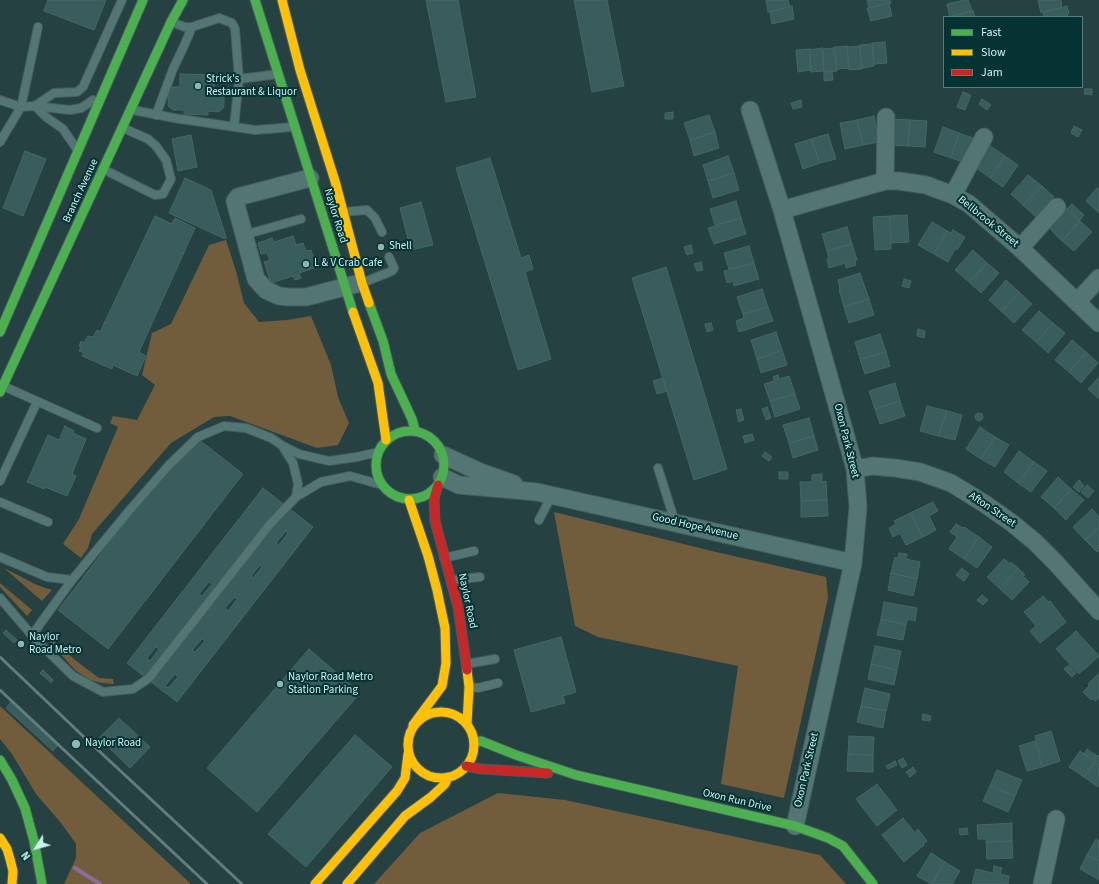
<!DOCTYPE html>
<html>
<head>
<meta charset="utf-8">
<style>
	body { margin:0 }
	#map { position:relative; width:1099px; height:884px; overflow:hidden; background:#254141; font-family:"Source Sans 3",sans-serif }
	canvas { display:block }
	.legend { position:absolute; left:943px; top:16px; width:140px; height:72px; box-sizing:border-box; background:#053232; border:1px solid #53807f; margin:0; padding:5px 7px; list-style:none; font-size:12px; color:#c7f4f3 }
	.legend li { display:flex; align-items:center; gap:8px; height:20px }
	.legend b { width:20px; border:1px solid #53807f }
	.north { position:absolute; left:16px; top:828px; width:40px; height:40px; -webkit-text-stroke:3px #053232; paint-order:stroke; rotate:233deg; font-size:11px; font-weight:700; line-height:16px; text-align:center; color:#c7f4f3 }
	.north::after { content:''; display:block; margin:auto; width:14px; height:18px; background:#c7f4f3; clip-path:polygon(50% 0,100% 100%,50% 72%,0 100%) }
</style>
</head>
<body>
<div id="map">
<canvas width="1099" height="884"></canvas>
<ul class="legend">
<li><b style="height:5px;background:#4caf50"></b>Fast</li>
<li><b style="height:5px;background:#ffc107"></b>Slow</li>
<li><b style="height:5px;background:#c62828"></b>Jam</li>
</ul>
<div class="north">N</div>
</div>
<script>
const ctx = document.querySelector('canvas').getContext('2d');
ctx.lineJoin = 'round';
function fill(path, color) { ctx.fillStyle = color; ctx.fill(path, 'evenodd'); }
const shape = rows => new Path2D(rows.map(r => 'M' + r).join(''));
function stroke(path, color, width, dash) { ctx.strokeStyle = color; ctx.lineWidth = width; ctx.lineCap = dash ? 'butt' : 'round'; ctx.setLineDash(dash || []); ctx.stroke(path); }
function drawText(font, color, halo, rows, align = 'center') {
  ctx.font = font + ' "Source Sans 3",sans-serif'; ctx.lineWidth = 4; ctx.setLineDash([]); ctx.textBaseline = 'middle'; ctx.strokeStyle = halo; ctx.fillStyle = color; for (const [text, x, y, turn = 0] of rows) {
    ctx.save(); ctx.translate(x, y); ctx.rotate((+turn || 0) * Math.PI / 180); ctx.textAlign = isNaN(turn) ? turn : align; if (halo) ctx.strokeText(text, 0, 0); ctx.fillText(text, 0, 0); ctx.restore();
  }
}
fill(shape([
	[226,240,236,271,244,303,259,322,287,320,311,316,331,365,338,397,349,423,338,445,317,448,230,416,214,417,171,443,92,534,88,548,81,558,63,544,79,519,118,427,110,423,113,416,137,420,155,385,142,375,152,333,171,324,209,245],
	[554,512,716,552,826,577,828,598,784,798,721,784,738,666,598,637,575,626],
	[4,568,37,585,52,590,42,601],
	[0,583,32,610,27,616,0,587],
	[50,631,56,634,54,641,75,660,99,678,113,679,114,684,102,683,90,680,75,670,47,639,46,634],
	[0,706,190,883,190,884,64,884,76,858,76,844,61,823,36,794,12,754,0,739],
	[498,793,565,800,820,855,846,884,374,884,420,833]
]), '#715d3c');
stroke(shape([
	[75,868,100,884]
]), '#8a6d9d', 4);
const building = shape([
	[48,0,106,0,94,30,44,11,48,0],
	[426,0,458,0,476,97,446,102,426,0],
	[574,0,607,0,624,86,592,92,574,0],
	[766,0,788,0,790,7,768,12,766,0],
	[867,0,890,0,891,3,869,8,867,0],
	[964,0,968,0,972,11,950,17,947,4,964,0],
	[1041,0,1061,0,1062,8,1041,13,1038,1,1041,0],
	[889,3,892,16,871,21,867,8,889,3],
	[792,6,794,19,772,24,770,12,792,6],
	[1067,6,1069,13,1067,14,1068,17,1044,17,1043,12,1067,6],
	[973,11,975,17,952,17,952,16,973,11],
	[885,42,887,63,874,64,872,43,885,42],
	[872,44,874,66,862,68,860,45,872,44],
	[847,46,849,68,837,69,834,47,847,46],
	[860,46,862,69,849,70,847,47,860,46],
	[822,48,824,71,811,72,809,50,822,48],
	[834,48,837,71,824,72,823,49,834,48],
	[810,49,811,70,798,72,796,50,810,49],
	[832,71,833,80,824,81,824,72,832,71],
	[180,74,215,75,214,89,219,89,224,95,224,107,219,112,208,111,208,115,184,114,184,110,173,110,168,106,169,87,180,87,180,74],
	[1085,89,1092,89,1092,95,1084,94,1085,89],
	[963,92,971,95,965,110,957,107,963,92],
	[982,99,991,105,987,110,979,104,982,99],
	[801,100,802,107,793,109,791,103,801,100],
	[673,112,673,119,665,119,665,113,673,112],
	[709,115,715,132,690,140,684,123,709,115],
	[874,116,879,142,863,145,857,120,874,116],
	[892,119,910,120,908,146,890,145,892,119],
	[857,120,863,145,845,149,840,123,857,120],
	[910,120,927,121,925,147,908,146,910,120],
	[1074,126,1082,130,1078,137,1071,133,1074,126],
	[943,127,959,133,951,158,934,152,943,127],
	[715,132,719,148,694,156,690,140,715,132],
	[959,133,975,139,966,163,951,158,959,133],
	[828,134,836,159,820,163,811,139,828,134],
	[191,135,197,167,178,171,172,139,191,135],
	[811,139,820,163,803,169,795,144,811,139],
	[990,146,1005,156,990,178,975,167,990,146],
	[25,151,46,159,23,216,3,208,25,151],
	[728,156,734,173,708,181,703,165,728,156],
	[1005,156,1018,165,1003,187,990,178,1005,156],
	[490,158,521,258,529,255,533,269,525,272,551,359,518,370,456,168,490,158],
	[734,173,739,190,713,198,708,181,734,173],
	[1028,175,1042,186,1023,205,1011,194,1028,175],
	[185,178,211,190,226,237,225,239,169,213,185,178],
	[1042,186,1054,197,1036,217,1023,205,1042,186],
	[1097,188,1099,189,1099,213,1086,201,1097,188],
	[736,201,741,218,715,225,710,209,736,201],
	[421,202,433,245,411,250,400,208,421,202],
	[1072,204,1084,215,1080,220,1067,209,1072,204],
	[1066,209,1080,221,1062,241,1049,228,1066,209],
	[907,215,909,242,891,243,890,216,907,215],
	[155,216,172,224,175,218,195,228,139,352,146,356,137,376,113,365,112,369,82,356,84,353,79,351,81,347,79,346,81,341,83,343,88,336,93,337,97,330,100,332,155,216],
	[890,216,891,249,875,250,873,217,890,216],
	[741,218,746,234,714,244,708,228,741,218],
	[1080,221,1092,232,1074,251,1062,241,1080,221],
	[932,222,947,231,934,254,918,245,932,222],
	[847,227,852,244,827,251,822,234,847,227],
	[953,230,965,237,957,250,955,249,948,262,934,254,947,231,951,233,953,230],
	[293,236,296,245,303,243,306,251,311,250,316,266,313,267,314,268,299,273,301,278,295,280,293,276,271,283,264,262,270,260,267,253,261,254,258,243,272,238,274,242,293,236],
	[852,244,857,260,855,260,856,265,846,268,845,263,829,268,827,259,829,258,827,251,852,244],
	[691,245,693,253,687,255,684,247,691,245],
	[749,246,754,263,729,269,724,253,749,246],
	[973,250,987,263,969,282,955,270,973,250],
	[701,262,703,270,697,271,694,264,701,262],
	[754,263,759,279,734,286,733,281,727,283,724,271,754,263],
	[987,263,999,273,981,293,969,282,987,263],
	[666,267,727,469,694,480,632,278,666,267],
	[860,273,869,299,844,307,839,290,840,289,838,280,860,273],
	[904,279,911,281,909,288,902,286,904,279],
	[1006,280,1019,292,1002,312,989,300,1006,280],
	[762,289,768,307,743,314,737,297,762,289],
	[1019,292,1032,304,1014,323,1002,312,1019,292],
	[869,299,874,315,849,323,844,307,869,299],
	[768,307,773,321,739,332,736,321,744,318,743,314,768,307],
	[1039,311,1053,323,1036,342,1022,330,1039,311],
	[711,323,713,330,707,332,705,324,711,323],
	[1053,323,1065,333,1048,353,1036,342,1053,323],
	[918,329,925,331,924,338,917,336,918,329],
	[776,332,782,350,757,359,751,340,776,332],
	[880,334,886,352,860,359,855,342,880,334],
	[1072,340,1086,352,1069,372,1055,360,1072,340],
	[782,350,787,365,761,373,757,359,782,350],
	[886,352,890,366,865,374,860,359,886,352],
	[1086,352,1098,363,1081,383,1069,372,1086,352],
	[778,375,779,379,789,376,795,394,770,401,764,384,774,381,773,377,778,375],
	[1099,377,1099,399,1088,389,1099,377],
	[663,378,667,391,657,394,653,381,663,378],
	[895,383,900,401,875,409,869,391,895,383],
	[795,394,800,409,775,417,770,401,795,394],
	[900,401,905,416,880,424,875,409,900,401],
	[927,406,947,411,938,436,920,431,927,406],
	[767,407,771,418,766,420,762,409,767,407],
	[741,409,744,420,739,422,736,410,741,409],
	[947,411,962,415,955,440,938,436,947,411],
	'975 417a4 4 0 1 1 8 0a4 4 0 1 1-8 0Z',
	[809,418,814,436,789,443,783,425,809,418],
	[65,426,74,431,73,433,86,439,72,474,76,476,67,496,45,487,44,489,27,482,48,435,59,440,65,426],
	[980,427,995,437,981,459,966,449,980,427],
	[752,434,754,440,745,443,743,436,752,434],
	[193,435,243,474,108,649,58,610,193,435],
	[814,436,818,450,793,458,789,443,814,436],
	[995,437,1009,445,995,467,981,459,995,437],
	[1019,451,1034,462,1018,483,1004,472,1019,451],
	[765,452,772,457,769,461,762,456,765,452],
	[1034,462,1047,471,1031,492,1018,483,1034,462],
	[779,472,788,472,788,479,779,479,779,472],
	[822,474,822,482,826,481,827,500,801,501,800,482,812,482,812,475,822,474],
	[1058,477,1071,489,1054,508,1041,497,1058,477],
	[1079,480,1084,486,1079,492,1073,487,1079,480],
	[1087,485,1094,491,1088,498,1081,492,1087,485],
	[263,488,313,527,177,702,127,663,263,488],
	[1071,489,1084,500,1066,520,1054,508,1071,489],
	[827,500,828,516,801,517,801,501,827,500],
	[933,502,938,511,929,516,936,530,923,537,910,513,933,502],
	[1092,509,1099,517,1099,528,1085,540,1073,527,1092,509],
	[910,513,923,537,906,545,900,533,893,537,889,528,896,524,894,521,910,513],
	[956,524,963,528,964,527,979,537,964,559,949,549,957,537,950,532,956,524],
	[1099,528,1099,550,1097,552,1085,540,1099,528],
	[286,531,288,533,279,545,276,543,286,531],
	[979,537,992,547,977,568,964,559,979,537],
	[899,553,907,554,906,559,920,562,917,579,891,573,895,557,898,558,899,553],
	[1004,559,1010,564,1011,562,1018,568,1000,589,987,577,1004,559],
	[260,565,262,567,253,578,251,576,260,565],
	[962,568,969,574,964,581,956,575,962,568],
	[1018,568,1025,575,1023,576,1029,582,1012,600,1000,589,1018,568],
	[891,573,917,579,913,596,888,590,891,573],
	[209,582,212,584,202,596,199,594,209,582],
	[982,595,988,600,983,605,977,600,982,595],
	[1043,596,1048,602,1050,601,1066,622,1040,643,1030,631,1036,626,1024,612,1043,596],
	[235,597,237,599,228,611,225,608,235,597],
	[884,602,917,608,915,621,908,619,906,625,881,619,884,602],
	[881,619,906,625,903,640,877,635,881,619],
	[6,630,17,640,14,643,3,633,6,630],
	[1076,631,1099,656,1079,674,1056,649,1076,631],
	[561,637,576,692,563,696,565,703,531,712,514,650,561,637],
	[202,639,205,641,195,652,192,650,202,639],
	[875,646,901,651,897,670,871,664,875,646],
	[156,647,159,649,150,661,147,658,156,647],
	[309,649,360,693,257,812,207,768,309,649],
	[871,664,897,670,894,685,868,679,871,664],
	[1069,665,1076,673,1072,677,1064,669,1069,665],
	[43,670,53,680,51,683,40,673,43,670],
	[1099,673,1099,698,1095,701,1093,698,1091,700,1083,692,1089,686,1088,684,1099,673],
	[175,674,178,677,168,688,165,686,175,674],
	[865,688,890,694,886,711,861,706,865,688],
	[11,702,58,745,53,751,6,708,11,702],
	[861,706,886,711,883,728,857,722,861,706],
	[923,714,931,716,930,721,922,720,923,714],
	[119,718,150,747,130,768,99,738,119,718],
	[1051,731,1060,761,1042,767,1035,736,1051,731],
	[355,735,392,767,306,867,268,834,355,735],
	[849,736,874,737,873,755,848,754,849,736],
	[1035,741,1042,767,1027,771,1019,746,1035,741],
	[1087,749,1096,755,1093,760,1084,754,1087,749],
	[1080,751,1093,760,1097,755,1099,756,1099,760,1097,763,1095,762,1084,777,1069,767,1080,751],
	[848,754,873,755,873,772,847,771,848,754],
	[903,758,907,765,902,768,898,761,903,758],
	[895,761,897,765,888,769,886,766,895,761],
	[1095,762,1099,764,1098,787,1084,777,1095,762],
	[913,767,916,772,910,777,906,772,913,767],
	[997,770,1022,780,1015,796,990,786,997,770],
	[877,784,897,810,877,826,856,799,877,784],
	[990,786,1015,796,1008,812,983,801,990,786],
	[903,818,915,833,918,829,927,841,923,844,924,845,904,862,882,835,903,818],
	[1012,823,1012,841,986,842,986,839,978,839,977,825,1012,823],
	[967,828,968,834,960,835,959,829,967,828],
	[1096,839,1099,841,1099,861,1087,855,1096,839],
	[1012,841,1013,858,987,859,986,842,1012,841],
	[931,853,945,862,932,884,917,876,931,853],
	[1087,855,1099,861,1099,880,1080,869,1087,855],
	[945,862,960,871,952,884,932,884,945,862],
	[994,866,1002,868,1000,874,1009,876,1008,884,972,884,976,869,993,873,994,866]
]);
fill(building, '#395d5c');
stroke(building, '#466666', 1);
const lane = shape([
	[171,22,185,27,192,27,219,18,232,23,235,29,239,79],
	[0,100,21,107,35,106,70,110,81,108,93,100],
	[35,106,54,93,77,92,83,87,122,0],
	[35,106,46,117,63,129,76,148],
	[133,110,174,118,255,130,293,127],
	[156,115,173,69,184,46,192,27],
	[234,127,239,79,278,74],
	[0,142,21,107,38,27],
	[105,170,155,195,163,194,171,179,166,160,156,146,148,139,123,128],
	[343,212,367,210,375,218,382,232],
	[244,235,301,219],
	[362,283,392,271,394,268,389,257],
	[3,386,97,428],
	[283,447,293,463,298,484,296,497],
	[658,468,675,522],
	[0,481,37,402],
	[0,502,48,522],
	[539,520,552,495],
	[0,557,47,577,72,580],
	[444,558,474,551],
	[452,580,480,577],
	[0,598,36,640,73,676,103,692,133,689,149,678,271,523,296,497,321,482,350,476,382,485],
	[32,635,72,580,129,511,169,465,198,437,224,426,246,428,271,438,283,446,299,454,329,461,357,457,378,452],
	[466,664,495,659],
	[469,687,478,688,498,683]
]);
const street = shape([
	[750,110,782,210,855,469,858,507,853,563,795,826],
	[310,178,238,197,235,201,256,279,266,290,279,296,289,297,306,297,356,284],
	[885,181,886,117],
	[953,195,984,137],
	[782,210,885,181,899,181,926,185,953,195,969,204,1020,248,1099,323],
	[1020,248,1057,207],
	[1077,302,1099,278],
	[443,455,480,472,514,484],
	[855,469,872,466,895,468,920,472,951,483,985,504,1012,523,1035,542,1055,562,1099,611],
	[442,477,459,485,537,492,853,563],
	[1042,884,1056,819]
]);
const fast = shape([
	[255,0,353,312],
	[369,303,383,341,391,374,412,419,415,430],
	[0,332,143,0],
	[0,392,171,22,183,0],
	'376 465a34 34 0 1 1 68 0a34 34 0 1 1-68 0Z',
	[474,742,481,741,516,755,576,775,795,826,828,838,843,846,873,884],
	[0,760,12,780,25,808,34,841,42,884]
]);
const slow = shape([
	[282,0,300,70,335,181,362,283,369,303],
	[353,312,378,383,386,440],
	[409,500,428,556,437,590,445,628,446,663,442,686,413,725],
	[467,670,469,687,467,724],
	'408 745a33 33 0 1 1 66 0a33 33 0 1 1-66 0Z',
	[0,838,7,849,10,859,13,871,12,884],
	[315,884,397,791,405,778,408,754],
	[347,884,405,816,431,797,445,784,448,777]
]);
const jam = shape([
	[438,485,434,499,435,521,458,607,467,670],
	[466,766,481,769,548,773]
]);
stroke(lane, '#455d5c', 10);
stroke(street, '#455d5c', 19);
stroke(fast, '#455d5c', 11);
stroke(slow, '#455d5c', 11);
stroke(jam, '#455d5c', 11);
stroke(lane, '#537675', 8);
stroke(street, '#537675', 17);
stroke(fast, '#4caf50', 9);
stroke(slow, '#ffc107', 9);
stroke(jam, '#c62828', 9);
stroke(shape([
	[0,657,84,737,242,884],
	[0,690,207,884]
]), '#617d7d', 3);
for (const [x, y, r, color] of [
	[198,86,4,"#8eb5b5"],
	[381,247,4,"#8eb5b5"],
	[306,264,4,"#8eb5b5"],
	[21,644,4,"#8eb5b5"],
	[280,684,4,"#8eb5b5"],
	[76,744,5,"#8eb5b5"]
]) { const dot = new Path2D(); dot.arc(x, y, r, 0, 2 * Math.PI); ctx.fillStyle = color; ctx.fill(dot); stroke(dot, '#053232', 1.5); }
drawText('11px', '#c7f4f3', '#053232', [
	["Strick's",206,80],
	["Restaurant & Liquor",206,93],
	["Shell",389,247],
	["L & V Crab Cafe",314,264],
	["Naylor",29,638],
	["Road Metro",29,651],
	["Naylor Road Metro",288,678],
	["Station Parking",288,691],
	["Naylor Road",85,744]
], 'left');
drawText('11px', '#c7f4f3', '#053232', [
	["Branch Avenue",81,191,-65],
	["Naylor Road",335,216,73],
	["Bellbrook Street",988,222,39],
	["Oxon Park Street",846,441,76],
	["Afton Street",992,510,34],
	["Good Hope Avenue",695,527,13],
	["Naylor Road",467,601,78],
	["Oxon Park Street",807,770,-77],
	["Oxon Run Drive",737,801,13]
]);
</script>
</body>
</html>
